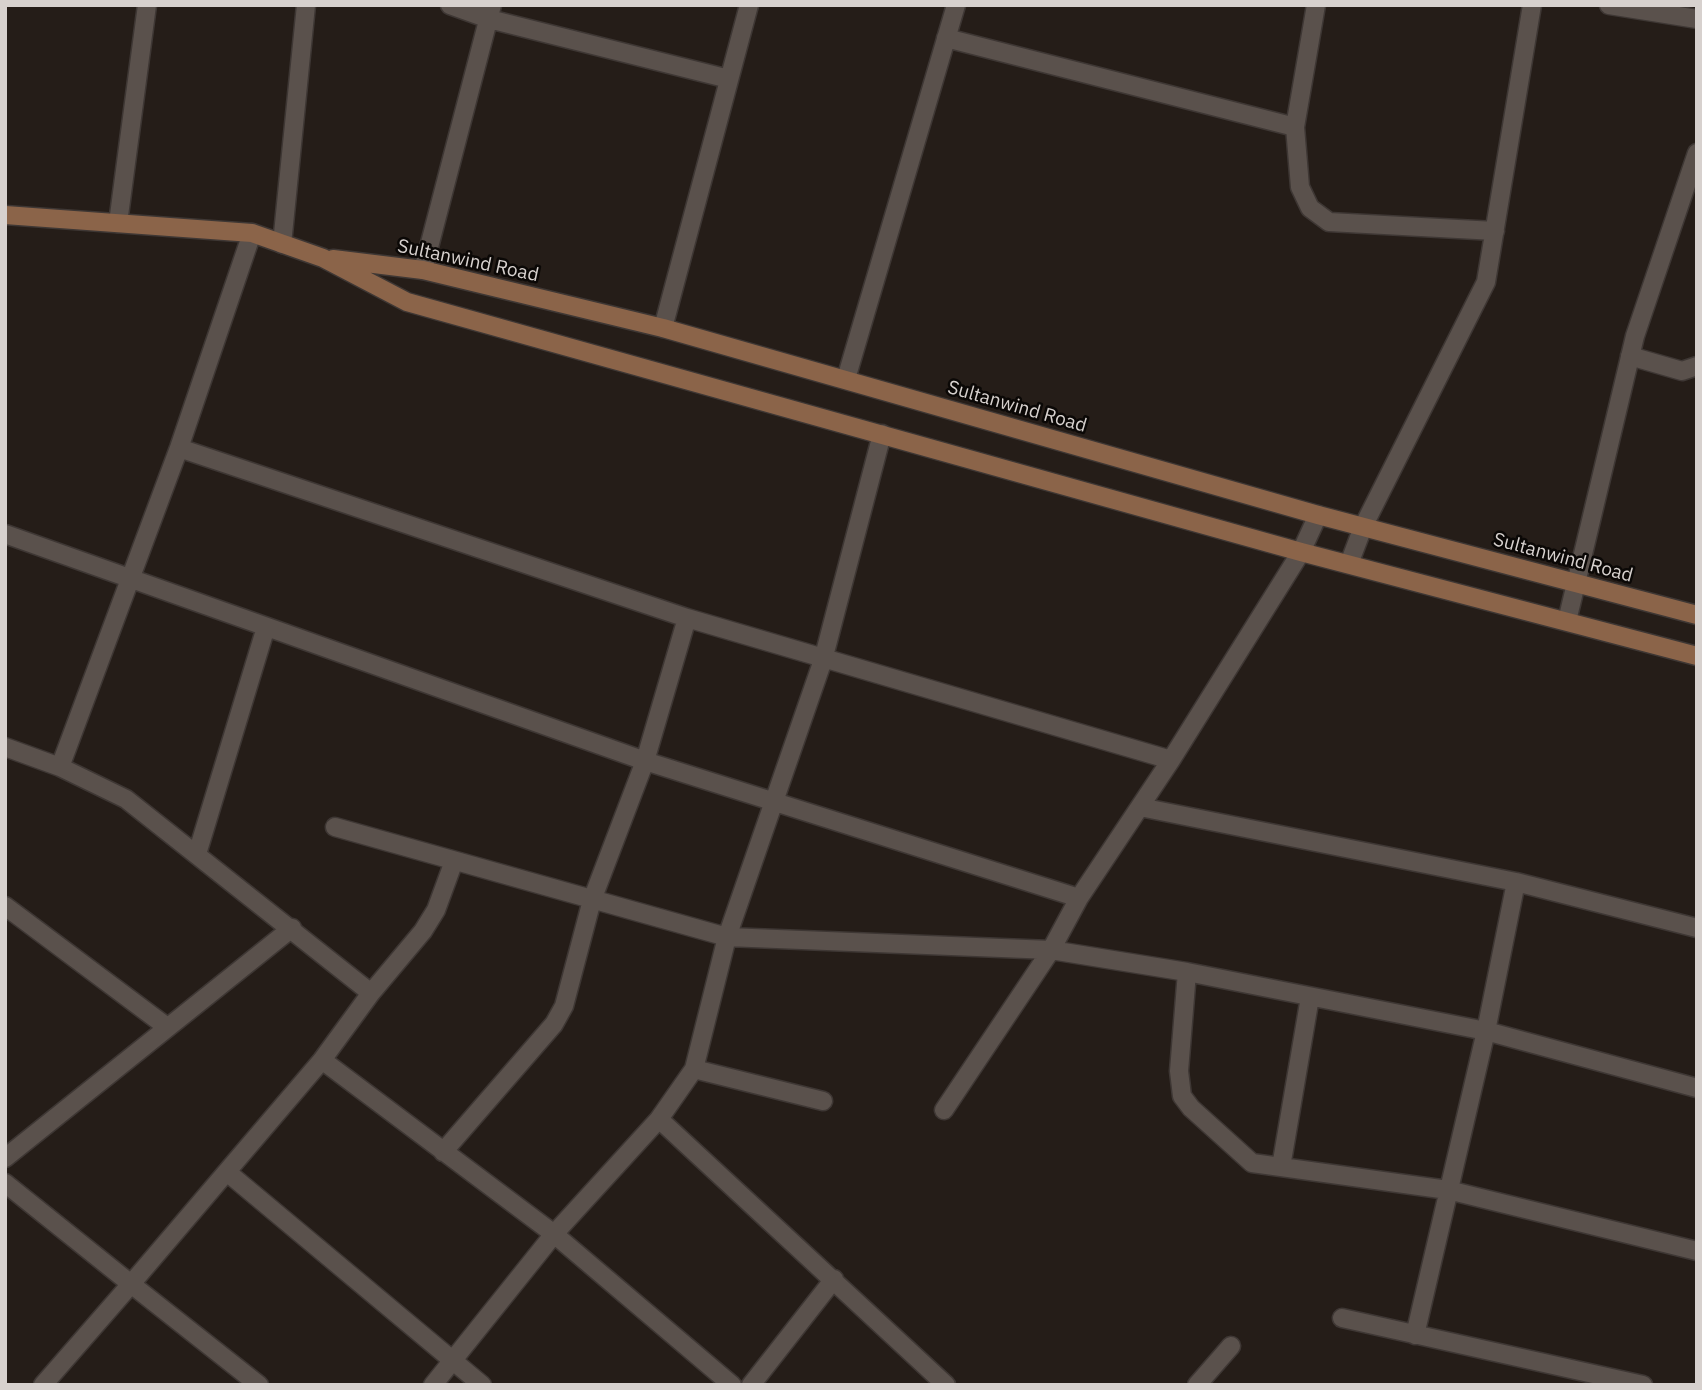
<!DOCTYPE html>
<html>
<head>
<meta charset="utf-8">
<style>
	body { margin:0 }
	#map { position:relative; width:1702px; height:1390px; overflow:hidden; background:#251d18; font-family:"IBM Plex Sans",sans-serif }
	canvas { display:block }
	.frame { position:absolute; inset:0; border:7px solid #d7d1ce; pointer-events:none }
</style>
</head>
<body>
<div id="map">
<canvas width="1702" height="1390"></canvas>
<div class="frame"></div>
</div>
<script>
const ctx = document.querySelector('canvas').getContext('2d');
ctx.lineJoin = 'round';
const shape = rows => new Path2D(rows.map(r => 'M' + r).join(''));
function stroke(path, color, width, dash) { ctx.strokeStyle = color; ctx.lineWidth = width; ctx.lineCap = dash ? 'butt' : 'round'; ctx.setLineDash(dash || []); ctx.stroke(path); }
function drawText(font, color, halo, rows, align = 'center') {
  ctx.font = font + ' "IBM Plex Sans",sans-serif'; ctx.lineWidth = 5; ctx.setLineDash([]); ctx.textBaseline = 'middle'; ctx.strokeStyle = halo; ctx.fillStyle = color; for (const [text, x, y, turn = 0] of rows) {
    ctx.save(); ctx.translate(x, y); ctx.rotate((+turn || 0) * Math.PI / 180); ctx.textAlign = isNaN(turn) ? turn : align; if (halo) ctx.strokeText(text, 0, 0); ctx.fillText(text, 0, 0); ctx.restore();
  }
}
const minor = shape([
	[450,5,489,19,729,79],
	[1316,5,1295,127,1300,187,1310,208,1329,222,1495,231],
	[1609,5,1697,19],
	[946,38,1295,127],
	[118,223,147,5],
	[252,233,179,448,60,767,126,799,371,993,322,1060,131,1284,259,1385],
	[282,244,306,5],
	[423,270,492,5],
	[663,328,749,5],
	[1630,356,1682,371,1697,366],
	[846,379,956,5],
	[179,448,687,618,1171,760],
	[5,534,645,761,1079,898],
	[1349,564,1363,527,1486,282,1532,5],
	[1567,621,1635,336,1697,153],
	[5,747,60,767],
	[1140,807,1516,882,1697,928],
	[335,827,727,937,823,660,882,434],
	[197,854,266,627],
	[5,906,167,1027],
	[1187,972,1179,1071,1182,1096,1191,1108,1252,1163,1448,1190,1697,1251],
	[371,993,423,931,436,910,454,861],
	[322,1060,554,1234,732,1385],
	[694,1069,823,1101],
	[944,1110,1051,950,1079,898,1171,760,1301,552,1318,515],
	[659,1119,946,1385],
	[443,1152,554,1024,564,1006,592,900,645,761,687,618],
	[5,1158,292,928],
	[1281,1167,1310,997],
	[227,1172,482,1385],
	[5,1183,131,1284,43,1385],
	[1342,1318,1643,1385],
	[1415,1335,1486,1031,1516,882],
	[433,1385,554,1234,659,1119,694,1069,727,937,1051,950,1187,972,1486,1031,1697,1088],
	[751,1385,834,1279],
	[1197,1385,1231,1346]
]);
const secondary = shape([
	[5,215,252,233,323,258,407,302,1301,552,1697,656],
	[333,259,423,270,663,328,1318,515,1697,615]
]);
stroke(minor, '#3e3734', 21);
stroke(secondary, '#3e3734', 21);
stroke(minor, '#5a514c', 18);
stroke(secondary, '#8b6449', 18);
drawText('19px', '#d7d1ce', '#0b0806', [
	["Sultanwind Road",468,261,12],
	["Sultanwind Road",1017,407,16],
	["Sultanwind Road",1563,558,15]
]);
</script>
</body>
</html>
